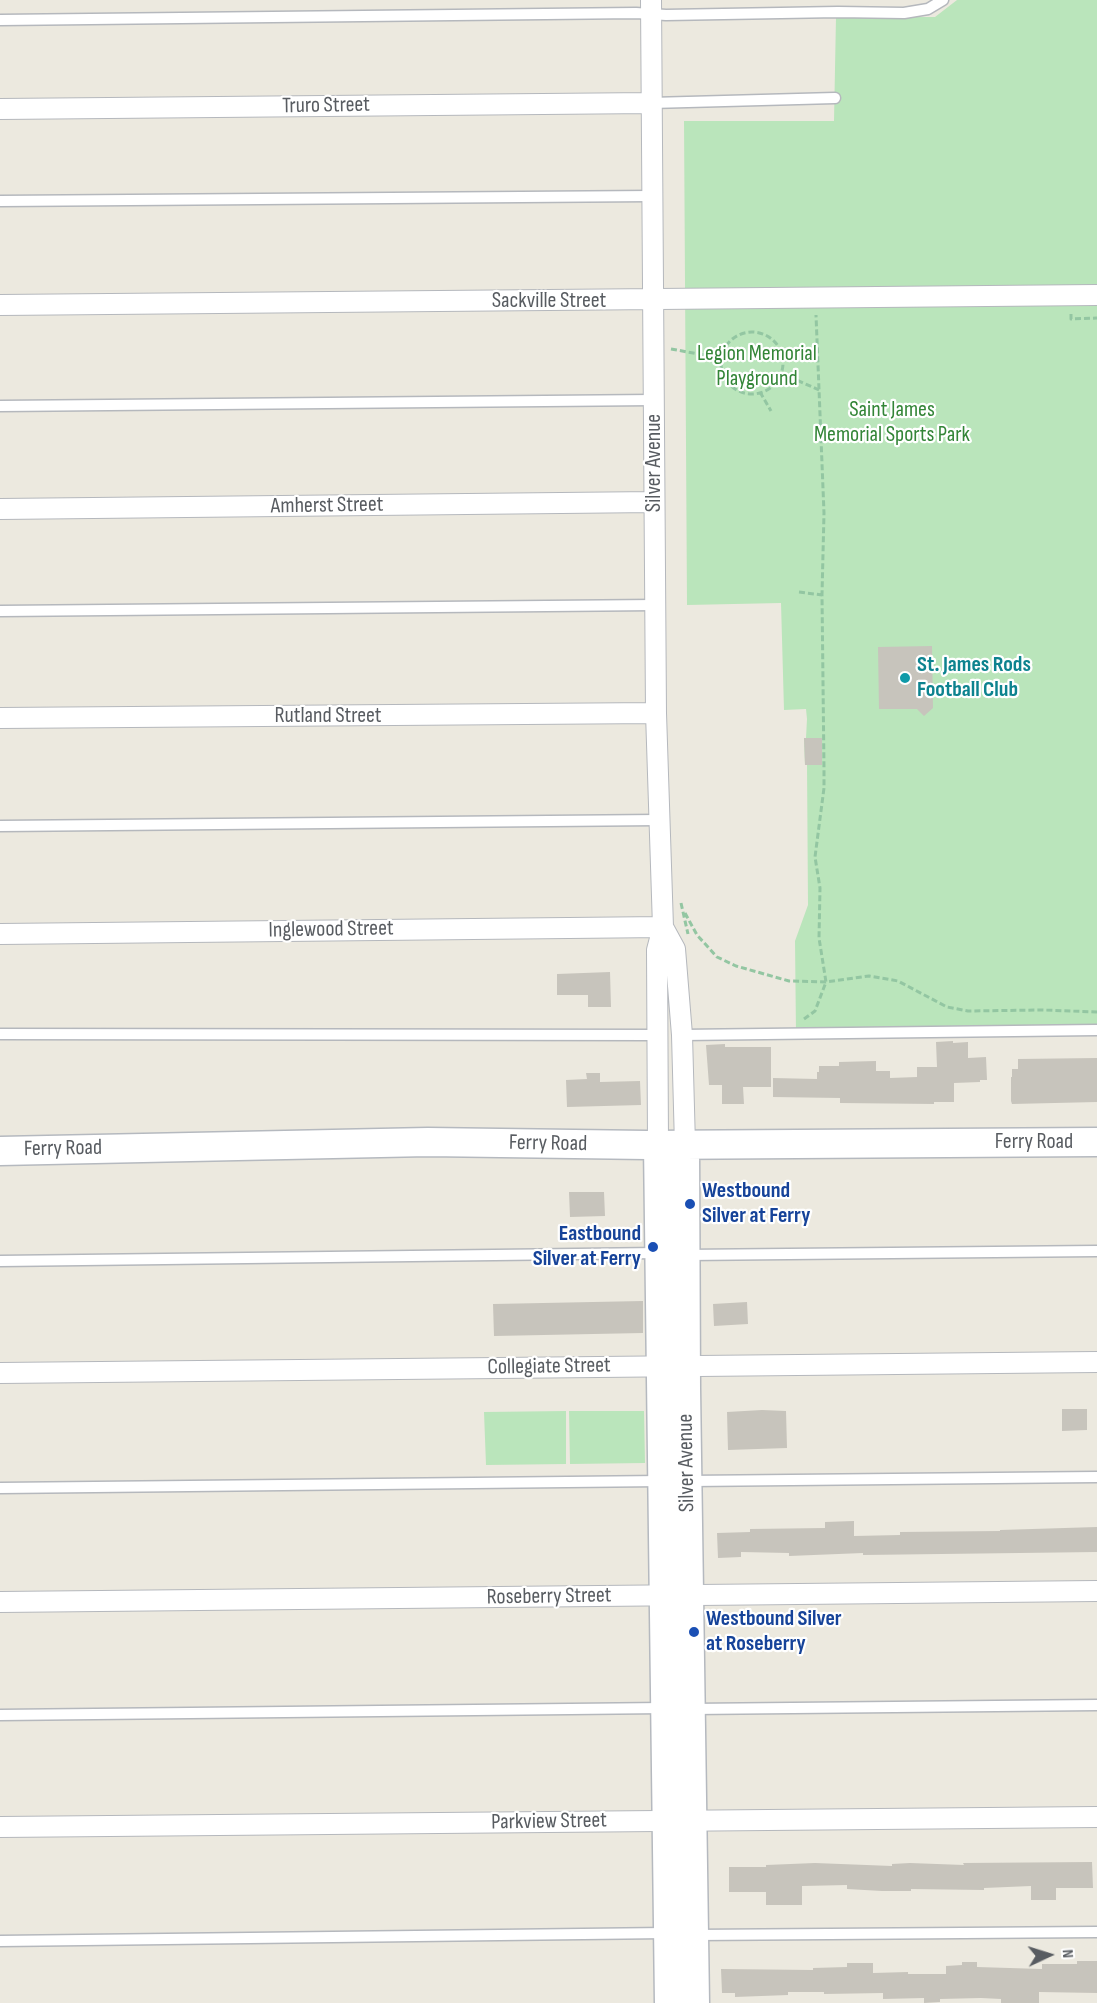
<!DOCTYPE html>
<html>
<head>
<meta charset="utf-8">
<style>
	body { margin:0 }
	#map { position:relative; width:1097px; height:2003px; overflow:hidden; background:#ece9df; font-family:"Sofia Sans Condensed",sans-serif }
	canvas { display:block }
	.north { position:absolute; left:1019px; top:1925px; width:60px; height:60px; -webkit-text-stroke:4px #fff; paint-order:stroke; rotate:86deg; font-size:16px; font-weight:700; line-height:24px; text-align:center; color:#585c61 }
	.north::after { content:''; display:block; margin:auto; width:21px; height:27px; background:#585c61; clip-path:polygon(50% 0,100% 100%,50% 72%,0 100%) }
</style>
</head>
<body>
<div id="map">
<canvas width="1097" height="2003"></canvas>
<div class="north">N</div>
</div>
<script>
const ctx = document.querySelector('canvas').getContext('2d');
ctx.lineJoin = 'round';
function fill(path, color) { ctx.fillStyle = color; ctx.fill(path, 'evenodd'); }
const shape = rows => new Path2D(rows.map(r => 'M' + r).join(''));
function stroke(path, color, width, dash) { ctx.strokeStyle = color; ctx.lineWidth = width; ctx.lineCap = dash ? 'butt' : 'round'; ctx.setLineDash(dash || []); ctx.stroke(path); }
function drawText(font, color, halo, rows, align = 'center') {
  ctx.font = font + ' "Sofia Sans Condensed",sans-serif'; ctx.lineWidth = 4.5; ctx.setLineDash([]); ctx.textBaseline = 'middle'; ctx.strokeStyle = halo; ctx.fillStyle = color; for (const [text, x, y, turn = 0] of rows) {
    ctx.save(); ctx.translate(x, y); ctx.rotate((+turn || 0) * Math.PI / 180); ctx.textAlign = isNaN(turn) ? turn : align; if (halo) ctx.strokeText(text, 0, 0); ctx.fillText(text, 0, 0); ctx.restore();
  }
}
fill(shape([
	[957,0,1097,0,1097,1030,796,1033,795,941,808,905,807,765,805,765,804,738,806,738,807,719,806,709,784,710,781,603,687,605,684,121,834,121,836,17,935,17],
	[566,1411,566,1464,486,1465,484,1412],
	[569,1411,644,1411,645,1463,570,1464]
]), '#bae5bb');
fill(shape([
	[932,646,933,708,924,716,917,709,879,709,878,647],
	[804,738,822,738,822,765,805,765],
	[610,972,611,1007,588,1007,588,995,557,995,557,974],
	[953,1041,953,1043,968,1042,968,1058,986,1057,987,1080,980,1080,980,1082,954,1083,954,1102,934,1102,934,1104,840,1103,840,1098,773,1097,773,1078,817,1079,817,1072,819,1072,819,1066,839,1066,839,1062,876,1061,876,1071,890,1071,890,1078,917,1077,917,1067,937,1067,936,1042],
	[725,1044,725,1047,771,1047,771,1087,743,1087,744,1104,722,1104,722,1085,709,1085,706,1045],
	[1097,1058,1097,1102,1012,1104,1011,1101,1011,1077,1012,1077,1012,1069,1018,1069,1018,1059],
	[586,1073,600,1073,600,1082,640,1081,641,1105,567,1107,566,1080,587,1079],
	[569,1192,604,1192,605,1216,570,1217],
	[643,1301,643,1333,494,1336,493,1304],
	[747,1302,748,1324,714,1326,713,1304],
	[1062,1409,1087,1409,1087,1430,1062,1431],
	[762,1410,786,1411,787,1448,728,1450,727,1412],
	[854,1521,854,1536,900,1535,900,1532,1000,1531,1000,1530,1097,1527,1097,1552,863,1555,863,1553,789,1556,789,1553,741,1552,741,1557,718,1558,717,1533,750,1532,750,1529,825,1528,825,1522],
	[1092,1862,1093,1888,1056,1888,1056,1900,1031,1900,1031,1886,984,1888,984,1890,911,1889,911,1891,882,1891,847,1889,847,1885,802,1886,802,1905,766,1905,766,1892,729,1892,729,1867,766,1867,766,1865,815,1863,892,1866,892,1864,910,1863,964,1865,963,1863],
	[1077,1961,1097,1961,1097,1993,1039,1992,1039,2003,1001,2003,1001,1999,981,1998,940,1999,940,2002,924,2003,924,1998,883,1999,883,1993,824,1994,824,1992,788,1992,788,1995,735,1997,735,1993,722,1993,721,1969,813,1970,813,1968,847,1967,847,1963,873,1963,873,1973,908,1972,908,1974,946,1974,946,1966,962,1965,962,1962,977,1962,977,1967,1042,1969,1042,1964,1077,1964]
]), '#c7c4bc');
const lane = shape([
	[0,20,636,13,666,15,838,12,904,13,928,9,943,0],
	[651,103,835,98],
	[0,201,652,196],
	[0,406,654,400],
	[0,611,656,605],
	[0,826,659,820],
	[0,1034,657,1035],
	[682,1035,1097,1030],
	[686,1255,1097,1251],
	[0,1261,659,1253],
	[689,1481,1097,1477],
	[0,1488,662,1481],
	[691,1709,1097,1705],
	[0,1715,665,1708],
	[695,1935,1097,1932],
	[0,1941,666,1933]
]);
const street = shape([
	[651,0,656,713,663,927,657,950,658,1144],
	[0,109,651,103],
	[0,305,1097,295],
	[0,509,654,502],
	[0,718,656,713],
	[663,927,675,949,682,1035,685,1145],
	[0,934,663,927],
	[0,1373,1097,1362],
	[0,1602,1097,1591],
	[0,1827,1097,1817]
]);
const secondary = shape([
	[658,1144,669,2003],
	[685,1145,686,1388,695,2003],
	[0,1151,428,1142,647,1145,1097,1142]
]);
stroke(lane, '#b5b8bd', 13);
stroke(street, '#b5b8bd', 22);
stroke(secondary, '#b5b9bf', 31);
stroke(shape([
	[1071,314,1071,319,1097,318],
	'721 363a31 31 0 1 1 62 0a31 31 0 1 1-62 0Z',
	[671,349,721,358],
	[781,373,819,390],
	[760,392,771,411],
	[799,592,822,595],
	[681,903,688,934],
	[685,913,697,935,717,957,736,966,789,981,826,982,869,976,898,981,947,1007,968,1011,1043,1010,1097,1012],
	[804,1019,815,1011,826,982,819,938,820,888,815,857,824,788,824,769,822,595,824,513,816,315]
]), '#93c6a2', 3, [6, 3]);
stroke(lane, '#fff', 10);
stroke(street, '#fff', 20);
stroke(secondary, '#fff', 28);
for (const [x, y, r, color] of [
	[905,678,6,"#0f9aa8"],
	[690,1204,6,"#1a4fb4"],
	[653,1247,6,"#1a4fb4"],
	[694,1632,6,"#1a4fb4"]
]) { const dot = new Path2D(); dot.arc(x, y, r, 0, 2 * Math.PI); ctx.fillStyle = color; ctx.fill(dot); stroke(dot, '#fff', 2); }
drawText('22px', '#585c61', '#fff', [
	["Truro Street",326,106,-1],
	["Sackville Street",549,301],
	["Silver Avenue",654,463,-90],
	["Amherst Street",327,506,-1],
	["Rutland Street",328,716],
	["Inglewood Street",331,930,-1],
	["Ferry Road",1034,1142],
	["Ferry Road",548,1144,1],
	["Ferry Road",63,1149,-1],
	["Collegiate Street",549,1367,-1],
	["Silver Avenue",687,1463,-91],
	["Roseberry Street",549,1597,-1],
	["Parkview Street",549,1822,-1]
]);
drawText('22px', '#338537', '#fff', [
	["Legion Memorial",757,354],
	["Playground",757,379],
	["Saint James",892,410],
	["Memorial Sports Park",892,435]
]);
drawText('bold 22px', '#0d838f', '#fff', [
	["St. James Rods",917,665],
	["Football Club",917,690]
], 'left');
drawText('bold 22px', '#164399', '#fff', [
	["Westbound",702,1191],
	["Silver at Ferry",702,1216],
	["Eastbound",641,1234,"right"],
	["Silver at Ferry",641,1259,"right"],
	["Westbound Silver",706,1619],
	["at Roseberry",706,1644]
], 'left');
</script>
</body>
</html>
